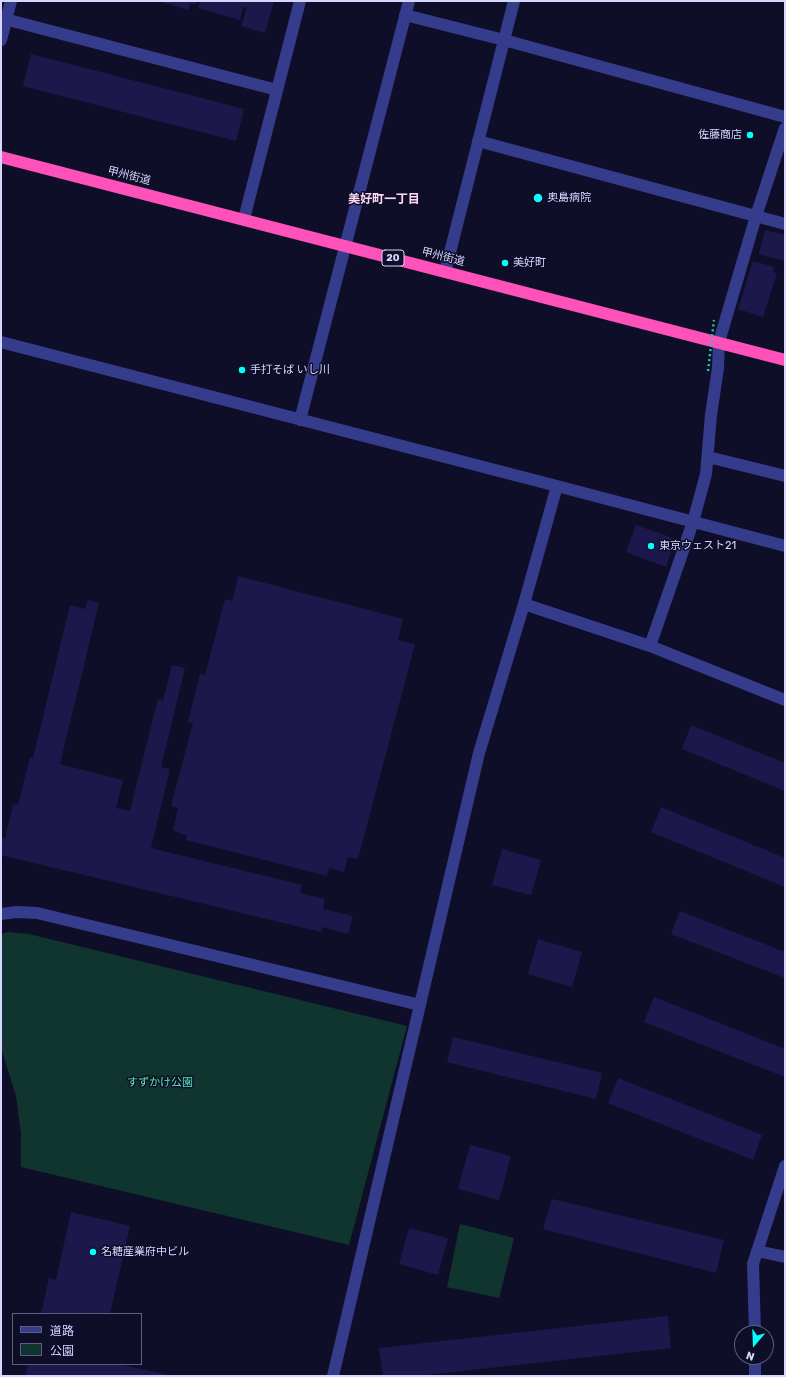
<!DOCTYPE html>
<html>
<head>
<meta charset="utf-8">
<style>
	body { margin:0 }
	#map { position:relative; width:786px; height:1377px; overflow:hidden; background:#0f0e29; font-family:Rubik,"Noto Sans JP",sans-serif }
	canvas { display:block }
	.frame { position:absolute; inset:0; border:2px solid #d6d6ff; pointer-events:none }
	.legend { position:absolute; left:12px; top:1313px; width:130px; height:52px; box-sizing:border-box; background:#0f0e29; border:1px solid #5f5e7f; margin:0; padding:5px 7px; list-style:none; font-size:12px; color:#d6d6ff }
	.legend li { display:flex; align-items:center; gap:8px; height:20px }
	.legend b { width:20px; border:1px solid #5f5e7f }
	.north { position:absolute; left:734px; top:1325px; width:40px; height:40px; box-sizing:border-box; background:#0f0e29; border:1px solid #5f5e7f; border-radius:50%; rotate:199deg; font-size:11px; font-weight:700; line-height:16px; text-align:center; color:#d6d6ff }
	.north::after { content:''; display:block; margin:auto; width:14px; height:18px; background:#02fff9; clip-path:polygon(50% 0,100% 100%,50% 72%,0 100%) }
</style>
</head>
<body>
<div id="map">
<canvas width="786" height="1377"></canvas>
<div class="frame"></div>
<ul class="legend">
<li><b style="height:5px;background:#353c8c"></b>道路</li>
<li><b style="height:11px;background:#10342e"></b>公園</li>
</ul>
<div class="north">N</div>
</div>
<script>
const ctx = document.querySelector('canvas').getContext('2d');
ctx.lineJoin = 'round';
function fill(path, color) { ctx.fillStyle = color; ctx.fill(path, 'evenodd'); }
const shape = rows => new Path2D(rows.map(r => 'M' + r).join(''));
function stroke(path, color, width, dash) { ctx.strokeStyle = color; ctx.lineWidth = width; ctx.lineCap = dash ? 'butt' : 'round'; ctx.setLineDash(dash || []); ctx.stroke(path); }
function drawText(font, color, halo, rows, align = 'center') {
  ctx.font = font + ' Rubik,"Noto Sans JP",sans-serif'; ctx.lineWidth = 3; ctx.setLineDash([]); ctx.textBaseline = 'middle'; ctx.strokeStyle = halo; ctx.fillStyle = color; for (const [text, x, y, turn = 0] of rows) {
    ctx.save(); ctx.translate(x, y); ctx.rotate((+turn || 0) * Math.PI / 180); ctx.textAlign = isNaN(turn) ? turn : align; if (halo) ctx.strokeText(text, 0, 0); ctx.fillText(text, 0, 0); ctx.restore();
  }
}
fill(shape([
	[8,932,29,934,407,1026,349,1245,21,1167,21,1134,16,1096,1,1048,1,934],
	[460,1224,514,1238,499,1298,447,1287]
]), '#10342e');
fill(shape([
	[158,1,197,1,196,5,190,3,189,10],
	[200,1,274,1,265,33,241,26,247,8,243,7,240,20,198,8],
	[31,54,244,109,236,141,23,86],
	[765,230,785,235,785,261,759,254],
	[753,261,774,267,773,272,777,273,763,317,738,309],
	[636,525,676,539,666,567,626,552],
	[238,576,403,619,398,640,415,644,358,859,348,857,344,872,329,868,327,876,186,840,187,836,173,830,178,808,171,806,193,723,188,722,200,674,205,675,225,599,232,601],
	[88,600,99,603,60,764,123,780,116,808,130,811,158,699,163,700,172,665,185,668,161,767,170,769,151,848,302,885,300,893,325,899,323,909,353,916,348,934,323,927,321,932,1,855,2,838,5,839,13,804,18,805,30,757,33,758,70,605,85,609],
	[691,725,785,763,785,791,682,749],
	[661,807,785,858,785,887,651,832],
	[502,849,541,860,531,895,492,885],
	[680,911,785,952,785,978,671,934],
	[538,939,582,952,572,987,528,974],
	[654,997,785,1049,785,1077,644,1022],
	[453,1037,602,1073,596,1099,447,1062],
	[618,1078,762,1135,753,1160,608,1103],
	[470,1145,511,1156,499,1200,458,1189],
	[552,1199,724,1240,716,1273,543,1229],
	[71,1212,130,1226,110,1314,41,1314,49,1278,56,1280],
	[409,1228,448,1238,438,1275,399,1264],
	[668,1316,671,1348,417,1376,383,1376,379,1348],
	[28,1364,118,1364,169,1375,25,1376]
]), '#1c184c');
stroke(shape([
	[405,15,504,40,785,117],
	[1,18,277,90],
	[1,40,11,1],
	[478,141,785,224],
	[244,219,300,1],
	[445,272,514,1],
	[1,342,557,486,785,546],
	[300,420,409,1],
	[708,457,785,476],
	[524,604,650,646,785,700],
	[650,646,693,522,706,474,711,415,718,368,719,342,756,216,785,128],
	[1,914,17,912,37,913,420,1005],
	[757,1251,785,1257],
	[755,1333,753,1264,785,1166],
	[755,1357,755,1376],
	[333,1376,479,753,524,604,557,486]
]), '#353c8c', 12);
stroke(shape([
	[1,157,785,360]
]), '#ff51ba', 12);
stroke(shape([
	[708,371,714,320]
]), '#25c4a7', 2.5, [2, 3]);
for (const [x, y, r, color] of [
	[750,135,4,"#02fff9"],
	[538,198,5,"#02fff9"],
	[505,263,4,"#02fff9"],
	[242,370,4,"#02fff9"],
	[651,546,4,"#02fff9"],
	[93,1252,4,"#02fff9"]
]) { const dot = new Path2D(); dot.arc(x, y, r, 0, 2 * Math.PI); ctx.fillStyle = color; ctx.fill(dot); stroke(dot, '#0f0e29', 1.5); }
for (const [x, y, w] of [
	[393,258,22]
]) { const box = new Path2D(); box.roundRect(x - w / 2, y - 8, w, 16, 3); ctx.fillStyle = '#0f0e29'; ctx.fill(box); stroke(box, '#d6d6ff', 1); }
drawText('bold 10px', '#d6d6ff', null, [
	["20",393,258]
]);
drawText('11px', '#d6d6ff', '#0f0e29', [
	["佐藤商店",742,135,"right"],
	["奥島病院",547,198],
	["美好町",513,263],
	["手打そば いし川",250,370],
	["東京ウェスト21",659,546],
	["名糖産業府中ビル",101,1252]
], 'left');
drawText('11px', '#d6d6ff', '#0f0e29', [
	["甲州街道",129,176,14],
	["甲州街道",443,257,14]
]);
drawText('11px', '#56eab3', '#0f0e29', [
	["すずかけ公園",160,1083]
]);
drawText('bold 12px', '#ffd8f6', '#0f0e29', [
	["美好町一丁目",384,200]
]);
</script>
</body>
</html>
